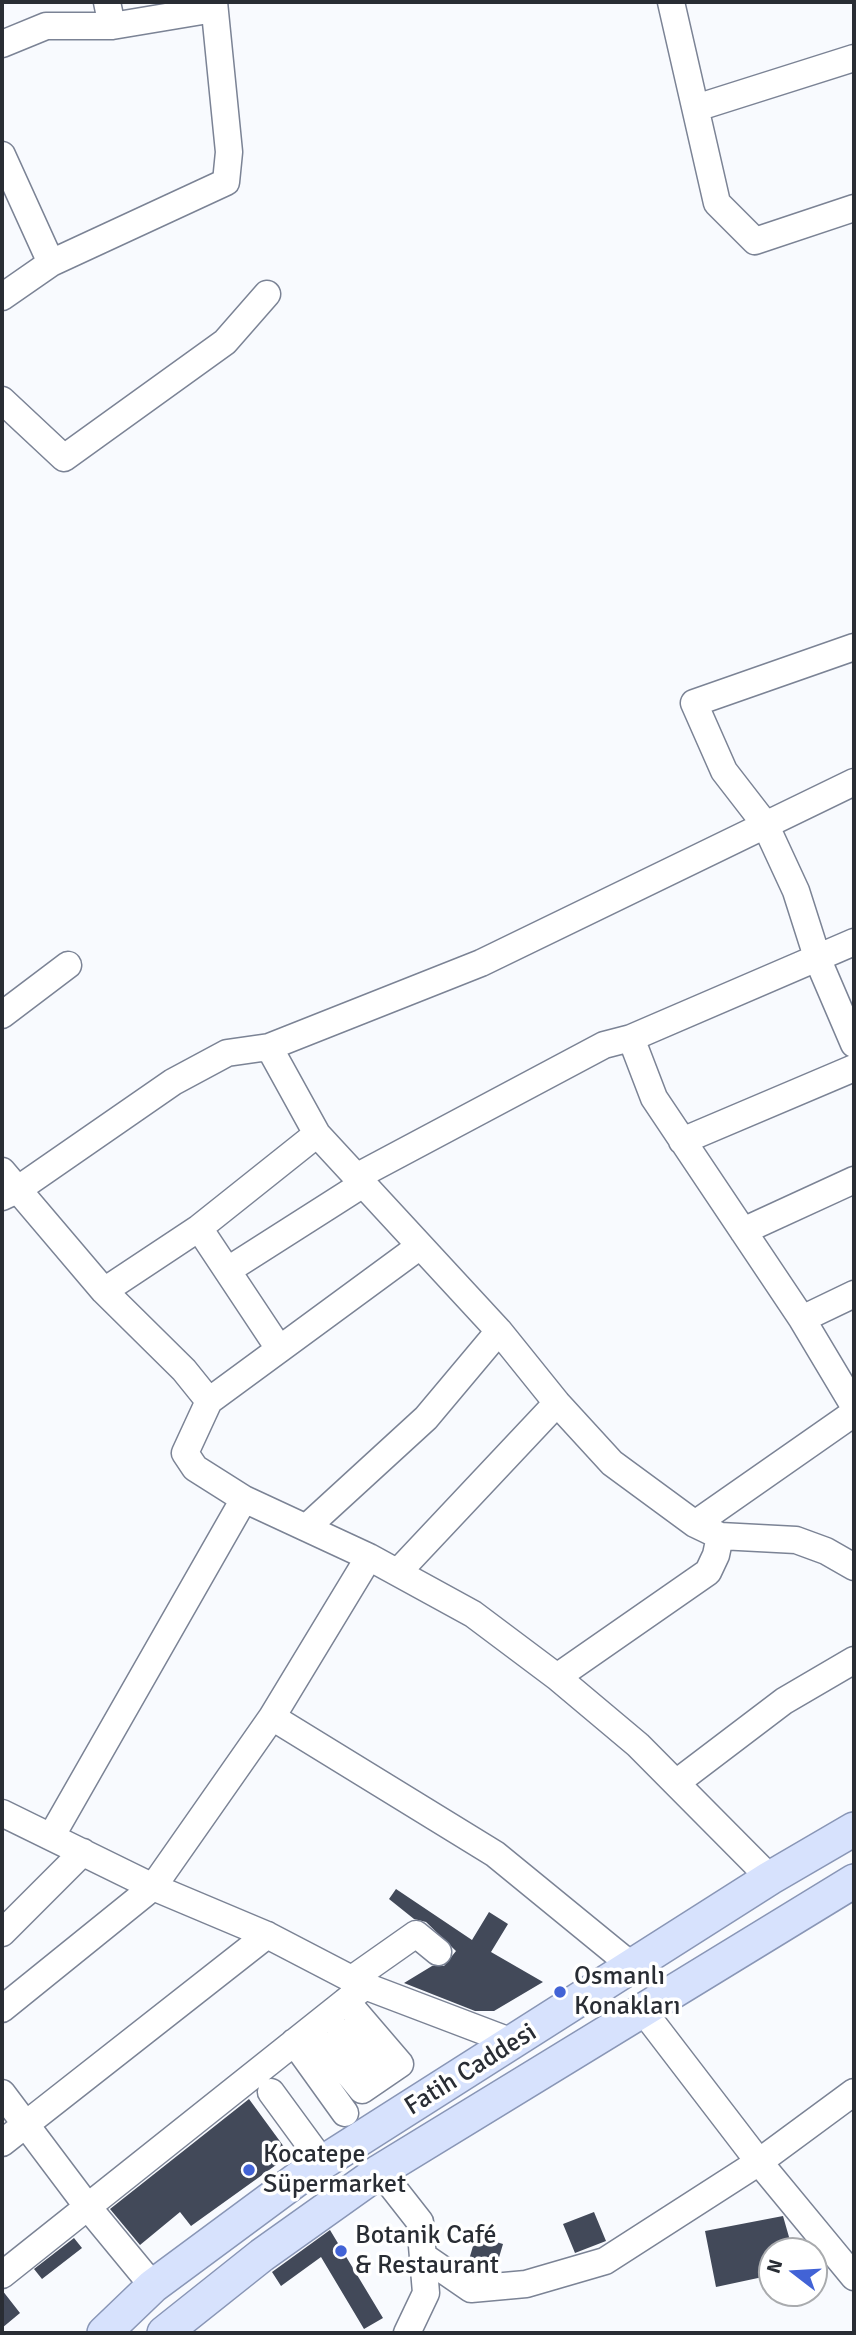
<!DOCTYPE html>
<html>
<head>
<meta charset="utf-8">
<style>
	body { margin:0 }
	#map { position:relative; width:856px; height:2335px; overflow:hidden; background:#f8fafe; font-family:Signika,sans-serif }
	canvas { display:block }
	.frame { position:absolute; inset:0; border:4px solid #292d34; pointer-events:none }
	.north { position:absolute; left:758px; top:2237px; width:70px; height:70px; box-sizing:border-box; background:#fff; border:2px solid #a9abae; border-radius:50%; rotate:287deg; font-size:19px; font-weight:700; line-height:28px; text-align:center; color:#292d34 }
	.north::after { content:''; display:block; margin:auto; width:24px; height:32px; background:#4263d6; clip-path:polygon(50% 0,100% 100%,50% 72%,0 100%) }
</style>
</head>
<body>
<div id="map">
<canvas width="856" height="2335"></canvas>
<div class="frame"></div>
<div class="north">N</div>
</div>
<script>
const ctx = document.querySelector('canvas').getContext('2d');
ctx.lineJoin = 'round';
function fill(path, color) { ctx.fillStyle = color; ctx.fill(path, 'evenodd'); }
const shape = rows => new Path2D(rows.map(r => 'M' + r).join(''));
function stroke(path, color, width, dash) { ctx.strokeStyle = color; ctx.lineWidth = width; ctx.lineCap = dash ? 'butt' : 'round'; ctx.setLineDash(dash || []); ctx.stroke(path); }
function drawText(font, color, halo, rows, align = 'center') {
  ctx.font = font + ' Signika,sans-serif'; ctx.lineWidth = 7; ctx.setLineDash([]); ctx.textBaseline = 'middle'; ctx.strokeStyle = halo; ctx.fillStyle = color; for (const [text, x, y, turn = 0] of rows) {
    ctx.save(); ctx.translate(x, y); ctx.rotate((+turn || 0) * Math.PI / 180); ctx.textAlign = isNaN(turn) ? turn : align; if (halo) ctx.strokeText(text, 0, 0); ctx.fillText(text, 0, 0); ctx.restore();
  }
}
fill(shape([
	[396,1889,472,1940,489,1912,508,1924,491,1952,543,1982,494,2011,475,2011,404,1983,432,1966,444,1966,456,1951,426,1922,414,1919,389,1899],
	[249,2099,290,2155,191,2226,180,2212,140,2245,110,2209],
	[594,2212,606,2241,575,2253,563,2224],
	[783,2216,793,2251,772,2251,772,2275,716,2287,705,2231],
	[330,2230,383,2318,364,2329,321,2257,281,2286,272,2272],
	[476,2236,503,2244,495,2271,468,2263],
	[74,2238,82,2248,42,2279,34,2269],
	[2,2290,20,2313,2,2328]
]), '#424959');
const minor = shape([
	[107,2,112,26],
	[671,2,717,203,755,241,854,208],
	[2,44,46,26,112,26,214,9],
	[696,108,854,58],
	[2,155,51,263,2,297],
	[51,263,226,182,229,152,214,2],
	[2,400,64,458,225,342,267,294],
	[854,647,694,703,724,771,765,824,796,891,818,960,854,1044],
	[854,942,631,1038,654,1098,802,1319,854,1406],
	[2,1015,68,965],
	[269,1047,317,1134,499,1331,557,1403,612,1463,695,1524,720,1536,796,1540,826,1551,854,1567],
	[682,1141,854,1068],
	[2,1171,104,1291,184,1370,209,1401,185,1453,195,1468,244,1499,369,1557,473,1614,557,1677,638,1745,770,1878],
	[356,1177,604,1045,631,1038],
	[2,1197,17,1190,173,1082,227,1053,269,1047,481,963,854,782],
	[199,1228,278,1347],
	[743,1231,854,1180],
	[228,1270,363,1184],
	[104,1291,199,1228,317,1134],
	[802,1319,854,1294],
	[209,1401,420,1246],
	[695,1524,854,1413],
	[307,1527,426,1418,499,1331],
	[398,1572,557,1403],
	[557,1677,708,1572,716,1555,720,1536],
	[272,1717,495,1854,632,1966],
	[676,1783,784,1701,854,1660],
	[2,1813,153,1887,267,1935,365,1986,515,2043],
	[51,1837,244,1499],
	[2,1933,83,1852],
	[352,1979,416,1934,438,1952],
	[2,2009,153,1887,272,1717,369,1557],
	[644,2012,759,2162,854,2277],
	[341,2032,379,2078],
	[294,2042,345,2113],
	[325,2045,362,2090,400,2064,346,2001],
	[271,2092,323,2163],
	[2,2093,87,2206,153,2286],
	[2,2143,267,1935],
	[380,2171,420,2222,426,2293,407,2333],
	[423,2256,471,2289,526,2284,605,2261,759,2162,854,2092],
	[2,2275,365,1986]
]);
const major = shape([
	[104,2333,153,2286,303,2175,770,1878,854,1829],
	[164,2333,262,2255,380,2171,854,1881]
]);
stroke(minor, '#7b8395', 29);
stroke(major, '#8996b6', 36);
stroke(minor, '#fff', 26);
stroke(major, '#d7e2fd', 33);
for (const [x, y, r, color] of [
	[560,1992,7,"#4263d6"],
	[249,2170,7,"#4263d6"],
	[341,2251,7,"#4263d6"]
]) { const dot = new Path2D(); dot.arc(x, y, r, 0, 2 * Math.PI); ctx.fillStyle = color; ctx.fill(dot); stroke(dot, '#fff', 2.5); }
drawText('26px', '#292d34', '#fff', [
	["Osmanlı",574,1977],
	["Konakları",574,2007],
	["Kocatepe",263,2155],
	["Süpermarket",263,2185],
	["Botanik Café",355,2236],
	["& Restaurant",355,2266]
], 'left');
drawText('26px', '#292d34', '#fff', [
	["Fatih Caddesi",471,2070,-32]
]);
</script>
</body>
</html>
